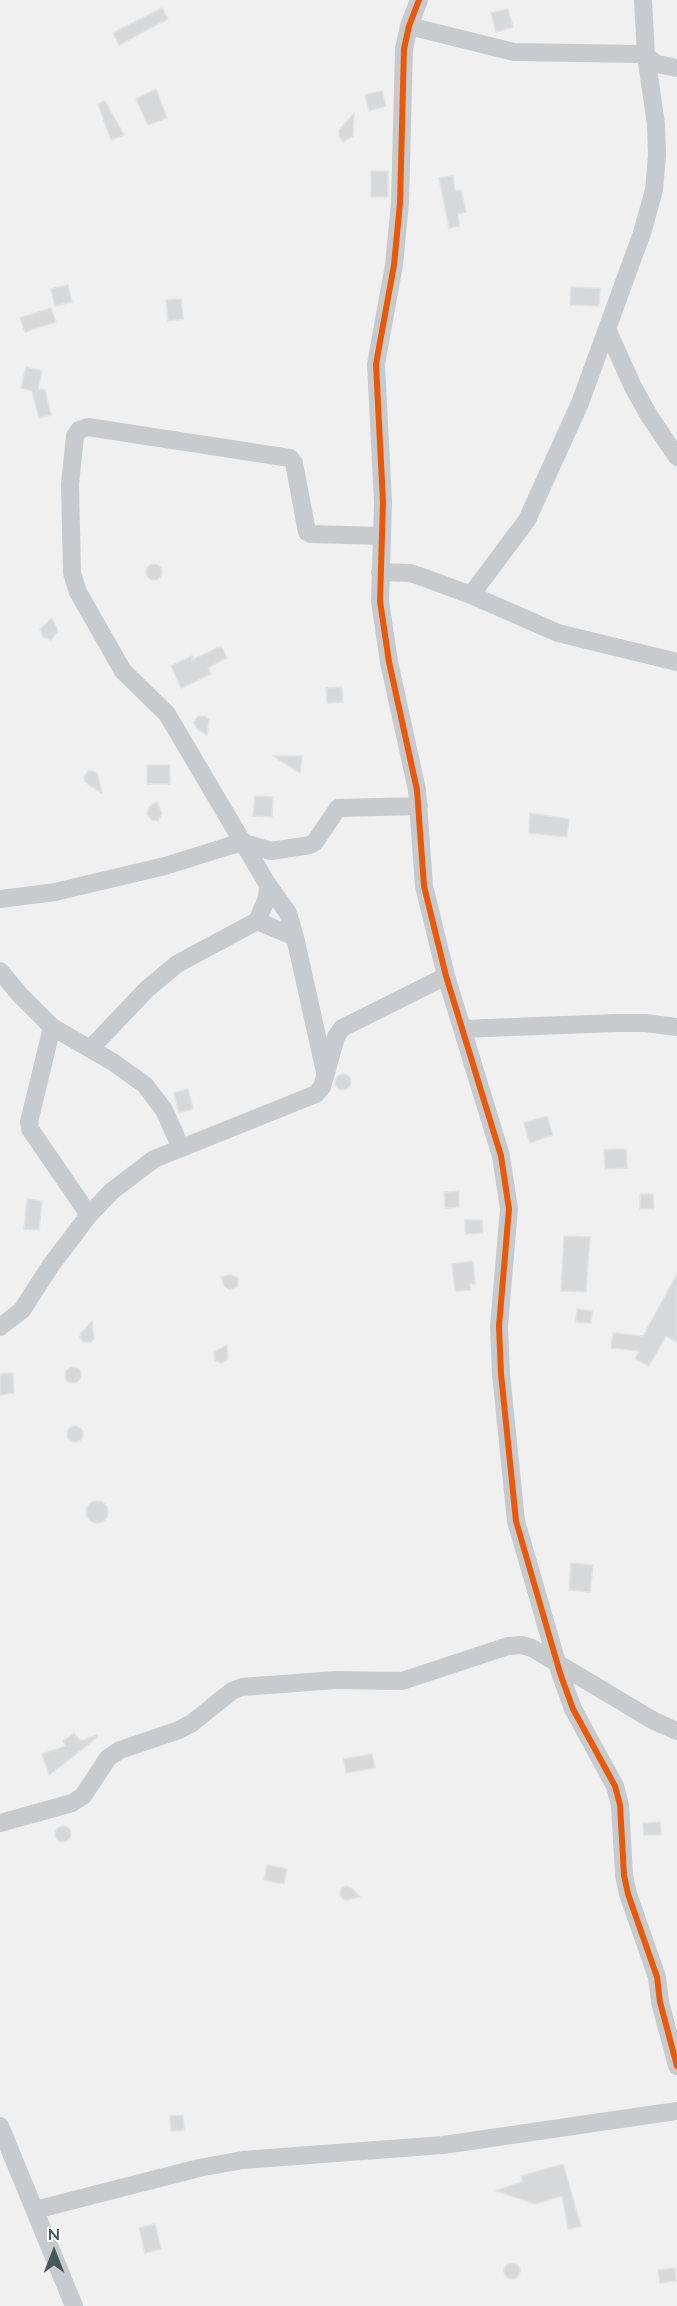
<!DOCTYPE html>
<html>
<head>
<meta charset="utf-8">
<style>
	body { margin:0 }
	#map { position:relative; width:677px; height:2306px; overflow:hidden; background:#f1f0f0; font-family:Lato,sans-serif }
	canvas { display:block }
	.north { position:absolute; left:24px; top:2222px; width:60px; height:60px; -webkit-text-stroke:4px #fff; paint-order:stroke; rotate:0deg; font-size:16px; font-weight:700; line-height:24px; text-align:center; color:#46575e }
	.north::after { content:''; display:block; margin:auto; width:21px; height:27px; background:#46575e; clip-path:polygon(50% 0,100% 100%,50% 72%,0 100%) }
</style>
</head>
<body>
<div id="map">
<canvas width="677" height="2306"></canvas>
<div class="north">N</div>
</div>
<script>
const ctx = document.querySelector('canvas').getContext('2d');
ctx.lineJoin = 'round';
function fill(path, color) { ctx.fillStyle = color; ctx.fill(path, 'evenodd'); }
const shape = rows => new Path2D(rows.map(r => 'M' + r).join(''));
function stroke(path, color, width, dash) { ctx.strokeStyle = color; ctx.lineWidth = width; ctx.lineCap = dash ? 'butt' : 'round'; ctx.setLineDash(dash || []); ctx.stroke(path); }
const building = shape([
	[162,8,168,19,119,45,113,33,162,8],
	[508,9,513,27,496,32,491,13,508,9],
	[156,89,167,118,148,125,136,99,156,89],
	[382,91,386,106,369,111,365,95,382,91],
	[105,101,124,135,111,140,98,104,105,101],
	[354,113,353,136,343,142,339,136,339,130,354,113],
	[371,171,388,171,388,197,371,197,371,171],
	[453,176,455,191,461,190,466,212,458,214,459,226,449,228,439,178,453,176],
	[68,285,72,302,55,306,51,289,68,285],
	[571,287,600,288,599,306,570,305,571,287],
	[181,299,183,319,168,321,166,300,181,299],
	[51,308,56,322,25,332,20,318,51,308],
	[26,367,42,371,38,389,45,390,51,415,39,418,32,391,21,388,26,367],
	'146 572a8 8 0 1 1 16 0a8 8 0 1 1-16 0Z',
	[52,618,58,631,51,640,43,637,40,629,52,618],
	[221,646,227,658,208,668,211,674,181,688,171,666,192,656,192,660,221,646],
	[342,687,343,702,327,703,326,688,342,687],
	[198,716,205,716,209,719,207,735,196,728,194,722,198,716],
	[273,756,302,756,300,773,273,756],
	[147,765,170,765,170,784,147,784,147,765],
	[88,771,93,771,97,773,102,793,85,782,84,777,88,771],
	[255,796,273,797,272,817,253,816,255,796],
	[157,802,162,813,158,821,152,820,147,814,149,807,157,802],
	[530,813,569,819,567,837,529,833,530,813],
	'335 1082a8 8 0 1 1 16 0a8 8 0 1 1-16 0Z',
	[188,1089,193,1109,179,1113,174,1093,188,1089],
	[547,1116,553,1135,530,1143,524,1123,547,1116],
	[626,1149,627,1168,605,1169,604,1150,626,1149],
	[459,1191,459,1207,445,1208,444,1192,459,1191],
	[640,1194,653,1194,654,1209,640,1209,640,1194],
	[27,1199,42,1201,39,1230,24,1229,27,1199],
	[465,1220,482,1220,483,1233,465,1234,465,1220],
	[564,1236,590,1237,586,1292,561,1291,564,1236],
	[473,1261,475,1284,470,1284,471,1290,455,1291,452,1264,473,1261],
	[677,1274,677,1342,666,1336,649,1366,635,1359,639,1351,611,1348,613,1333,643,1336,677,1274],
	[230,1275,237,1277,238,1282,237,1287,230,1290,224,1286,221,1277,230,1275],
	[577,1309,592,1311,591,1323,576,1322,577,1309],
	[92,1321,94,1339,91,1342,83,1342,80,1337,81,1333,92,1321],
	[227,1345,228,1359,222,1363,215,1361,214,1352,227,1345],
	'65 1375a8 8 0 1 1 16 0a8 8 0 1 1-16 0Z',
	[13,1373,14,1393,0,1395,0,1374,13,1373],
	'67 1434a8 8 0 1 1 16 0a8 8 0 1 1-16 0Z',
	'86 1512a11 11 0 1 1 22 0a11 11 0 1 1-22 0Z',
	[571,1563,593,1565,590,1592,569,1590,571,1563],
	[74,1733,81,1741,97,1735,98,1737,49,1775,42,1754,66,1746,63,1741,74,1733],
	[372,1754,375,1768,346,1773,344,1759,372,1754],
	[660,1822,661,1835,644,1835,643,1823,660,1822],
	'55 1834a8 8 0 1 1 16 0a8 8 0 1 1-16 0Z',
	[267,1865,287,1869,284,1884,264,1880,267,1865],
	[346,1886,352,1888,360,1897,347,1900,343,1899,340,1895,341,1888,346,1886],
	[183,2115,184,2130,171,2131,170,2116,183,2115],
	[563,2164,581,2226,568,2229,562,2196,535,2204,496,2191,523,2181,521,2176,563,2164],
	[155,2224,161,2249,145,2253,139,2228,155,2224],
	'504 2271a8 8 0 1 1 16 0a8 8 0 1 1-16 0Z',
	[675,2268,676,2281,660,2283,658,2270,675,2268]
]);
fill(building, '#d7d8d9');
stroke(building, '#e2e2e3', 1.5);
stroke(shape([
	[419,0,409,26,404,49,400,203,394,265,376,364,383,502,380,601,389,662,417,790,424,886,446,976,501,1156,509,1209,499,1326,501,1374,516,1521,560,1673,573,1709,615,1786,620,1805,624,1875,628,1894,657,1977,660,2002,677,2066],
	[409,26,514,52,639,54,646,56,657,64,677,68],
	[607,329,633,387,650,417,677,457],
	[380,572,410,573,425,578,471,595,558,633,677,662],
	[471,595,527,520,580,403,642,233,654,190,657,156,656,124,646,56,643,0],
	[268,885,288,913,295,937,325,1072],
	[0,899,55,892,165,866,232,845,244,843,271,851,310,845,315,842,338,808,419,806],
	[257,921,295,937],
	[0,971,21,996,52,1027,113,1062,145,1085,164,1110,181,1148],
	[52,1027,29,1122,30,1129,89,1215],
	[462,1029,615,1023,645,1023,677,1027],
	[90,1049,147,989,177,964,257,921,267,898,268,885,167,714,123,671,78,592,72,573,70,484,75,436,79,430,88,427,290,458,294,463,307,532,311,534,382,536],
	[0,1327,22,1310,51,1265,89,1215,112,1191,154,1159,316,1094,322,1087,336,1037,342,1028,446,976],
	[0,1823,72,1803,83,1796,108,1758,120,1750,179,1730,192,1723,232,1691,242,1687,336,1680,402,1681,508,1646,521,1645,532,1648,654,1721,677,1731],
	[0,2126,74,2306],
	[35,2210,199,2168,243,2160,443,2145,677,2111]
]), '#c7cbcd', 18);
stroke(shape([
	[419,0,409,26,404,49,400,203,394,265,376,364,383,502,380,601,389,662,417,790,424,886,446,976,501,1156,509,1209,499,1326,501,1374,516,1521,560,1673,573,1709,615,1786,620,1805,624,1875,628,1894,657,1977,660,2002,677,2066]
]), '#e8590c', 6);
</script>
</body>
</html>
